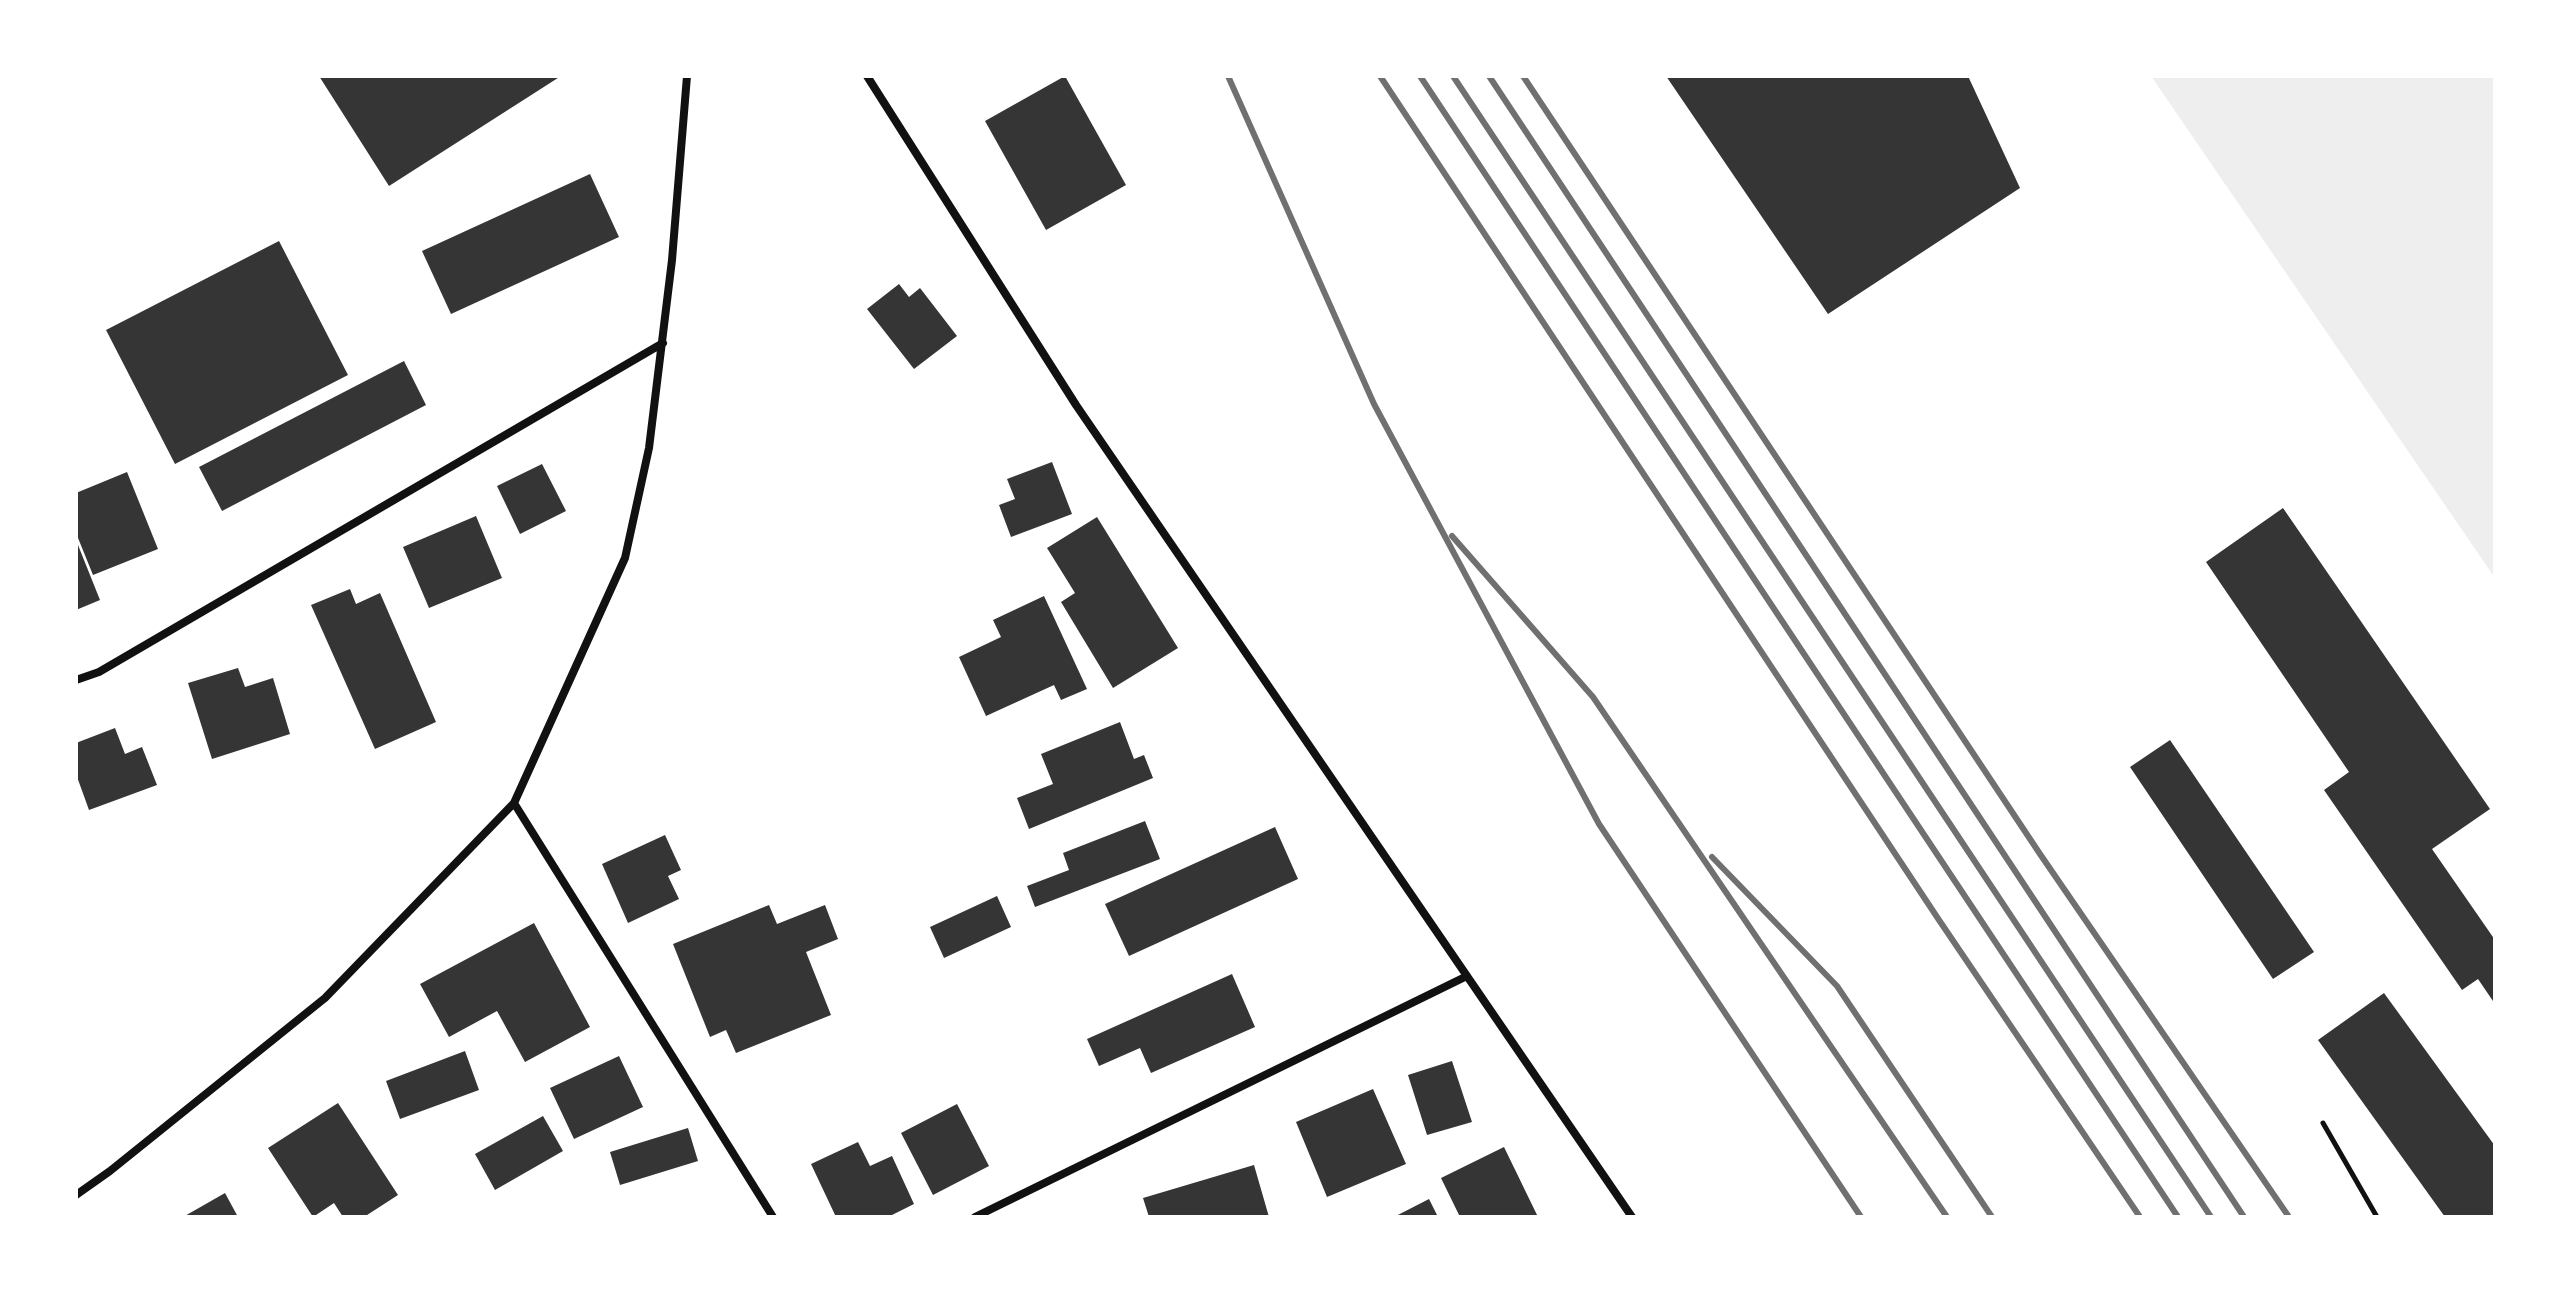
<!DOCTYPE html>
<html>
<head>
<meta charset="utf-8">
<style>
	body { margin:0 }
	#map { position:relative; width:2571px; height:1293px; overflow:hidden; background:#fff; font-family:Barlow,sans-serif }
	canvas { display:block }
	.frame { position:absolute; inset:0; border:78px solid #fff; pointer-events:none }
</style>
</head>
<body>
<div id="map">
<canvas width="2571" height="1293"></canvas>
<div class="frame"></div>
</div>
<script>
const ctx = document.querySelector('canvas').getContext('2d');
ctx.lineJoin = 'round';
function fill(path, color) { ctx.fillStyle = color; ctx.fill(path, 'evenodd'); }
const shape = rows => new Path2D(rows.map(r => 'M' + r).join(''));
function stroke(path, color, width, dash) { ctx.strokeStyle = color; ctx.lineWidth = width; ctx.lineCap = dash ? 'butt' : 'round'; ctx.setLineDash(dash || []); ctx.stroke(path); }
fill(shape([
	[2151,76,2495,76,2495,578]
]), '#eee');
fill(shape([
	[319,76,561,76,389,186],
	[1065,76,1126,185,1046,230,985,121],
	[1666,76,1968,76,2020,188,1828,314],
	[590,174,619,237,451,314,422,251],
	[279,241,348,375,175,464,106,330],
	[899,284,909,297,920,288,957,336,914,369,867,309],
	[404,361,426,405,222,511,199,467],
	[1052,462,1072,514,1011,537,999,505,1015,499,1007,479],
	[542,464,566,511,520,534,497,486],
	[127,472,158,549,93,575,76,533,76,493],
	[2283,508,2490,809,2432,849,2495,940,2495,1004,2478,979,2462,990,2324,790,2349,772,2206,562],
	[476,516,502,578,429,608,403,547],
	[1097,517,1178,648,1113,688,1061,602,1075,593,1047,548],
	[76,540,100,600,76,610],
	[350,589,356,604,380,593,436,722,375,749,311,605],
	[1044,596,1087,689,1061,700,1054,685,986,716,959,657,1001,637,993,620],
	[238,668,245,687,273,678,290,734,212,759,188,683],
	[1120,722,1134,759,1144,755,1153,778,1029,829,1017,798,1053,784,1041,754],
	[115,728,125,754,142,747,157,785,89,810,76,774,76,743],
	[2170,740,2314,952,2273,979,2130,767],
	[1145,821,1160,859,1035,907,1027,886,1069,870,1063,853],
	[1275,827,1298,879,1129,956,1105,904],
	[665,835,681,870,668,876,679,899,628,923,602,864],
	[997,896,1011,927,944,958,930,927],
	[769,905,777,924,825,905,838,939,806,952,831,1015,736,1053,726,1030,710,1037,673,944],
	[534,923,590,1027,525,1062,497,1011,449,1037,420,984],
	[1232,974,1255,1027,1151,1073,1140,1048,1099,1066,1087,1039],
	[2384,993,2495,1146,2495,1217,2445,1217,2318,1040],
	[465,1051,479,1090,400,1119,386,1081],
	[619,1056,643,1107,574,1139,550,1088],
	[1452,1061,1472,1122,1427,1135,1408,1075],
	[1373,1089,1406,1164,1327,1197,1296,1122],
	[338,1103,398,1195,364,1217,343,1217,334,1203,313,1217,268,1148],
	[957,1104,989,1166,933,1195,901,1133],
	[543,1116,563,1151,495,1190,475,1154],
	[688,1128,698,1161,620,1185,610,1152],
	[858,1142,870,1166,892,1156,914,1204,888,1217,836,1217,811,1164],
	[1504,1147,1538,1217,1460,1217,1441,1178],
	[1254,1165,1269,1217,1149,1217,1143,1198],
	[225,1193,238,1217,183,1217],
	[1429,1199,1438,1217,1394,1217]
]), '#353535');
stroke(shape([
	[2323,1123,2377,1217]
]), '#111', 5);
stroke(shape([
	[867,76,1076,405,1632,1217],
	[76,680,99,672,663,343],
	[514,803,773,1217],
	[76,1195,110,1171,325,998,514,803,625,558,649,448,672,260,687,76],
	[975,1217,1467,976]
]), '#111', 8);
stroke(shape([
	[1228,76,1374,404,1599,824,1861,1217],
	[1380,76,1939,920,2140,1217],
	[1420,76,2178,1217],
	[1453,76,2211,1217],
	[1489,76,2244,1217],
	[1523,76,2040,854,2289,1217],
	[1452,536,1593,697,1947,1217],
	[1712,857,1837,986,1992,1217]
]), '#707070', 6);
</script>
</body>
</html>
